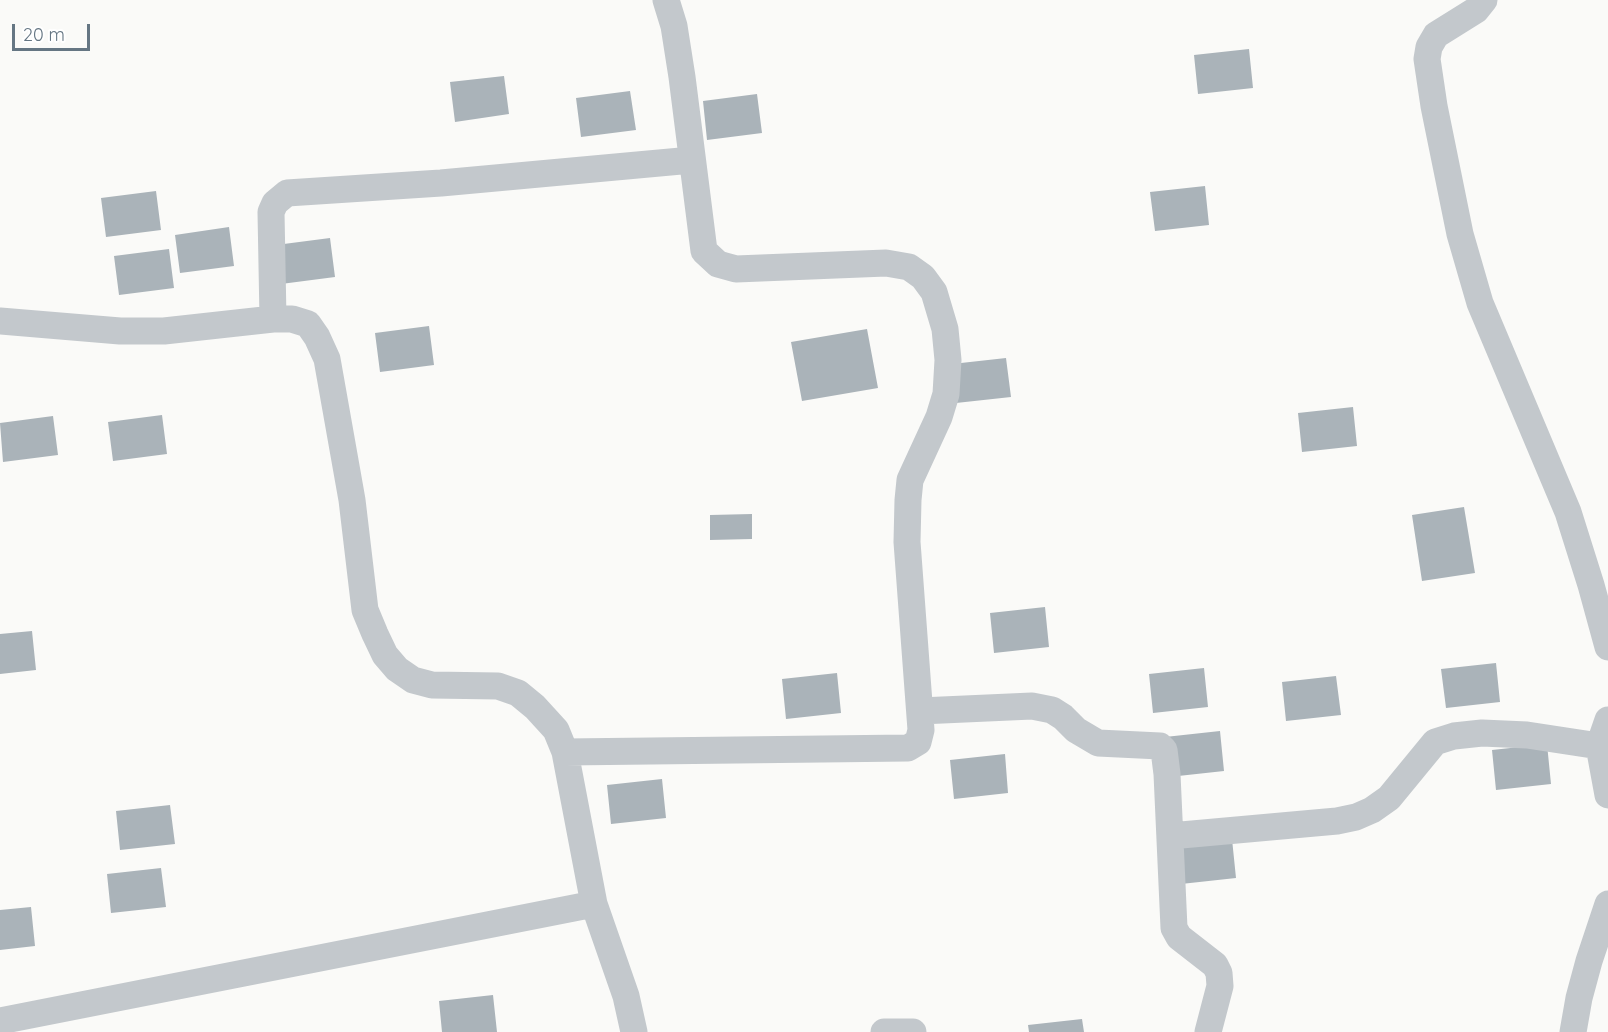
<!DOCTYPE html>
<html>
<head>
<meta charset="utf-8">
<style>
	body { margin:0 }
	#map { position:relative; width:1608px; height:1032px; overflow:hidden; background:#fafaf8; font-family:Quicksand,sans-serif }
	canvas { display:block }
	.scale { position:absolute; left:12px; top:24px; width:78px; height:27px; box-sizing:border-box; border:3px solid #657683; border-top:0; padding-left:8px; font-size:18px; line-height:21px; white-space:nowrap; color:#657683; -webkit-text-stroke:4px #fff; paint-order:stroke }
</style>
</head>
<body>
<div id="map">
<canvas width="1608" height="1032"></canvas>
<div class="scale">20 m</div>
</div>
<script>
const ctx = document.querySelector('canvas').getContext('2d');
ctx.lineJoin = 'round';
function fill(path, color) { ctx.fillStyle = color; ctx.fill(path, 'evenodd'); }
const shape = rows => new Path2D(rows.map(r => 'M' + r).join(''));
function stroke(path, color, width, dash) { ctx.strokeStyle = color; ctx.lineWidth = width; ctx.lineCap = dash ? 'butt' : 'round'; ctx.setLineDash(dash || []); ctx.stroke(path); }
fill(shape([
	[1249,49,1253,88,1198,94,1194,55],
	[504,76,509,114,455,122,450,82],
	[630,91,636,130,581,137,576,98],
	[757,94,762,133,707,140,703,101],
	[1205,186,1209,225,1155,231,1150,192],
	[156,191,161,230,106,237,101,198],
	[229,227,234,266,180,273,175,235],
	[330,238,335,277,281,284,276,245],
	[169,249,174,288,119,295,114,256],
	[429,326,434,365,380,372,375,333],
	[867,329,878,388,802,401,791,342],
	[1006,358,1011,397,956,403,952,364],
	[1353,407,1357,446,1302,452,1298,413],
	[162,415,167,454,113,461,108,422],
	[53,416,58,455,3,462,0,423],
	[1464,507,1475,573,1422,581,1412,515],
	[752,514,752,539,710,540,710,515],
	[1045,607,1049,647,994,653,990,613],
	[32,631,36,670,0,674,0,634],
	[1496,663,1500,702,1446,708,1441,669],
	[1204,668,1208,707,1153,713,1149,674],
	[837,673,841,713,786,719,782,679],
	[1336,676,1341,715,1286,721,1282,682],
	[1220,731,1224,771,1169,777,1165,737],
	[1547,744,1551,784,1496,790,1492,750],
	[1005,754,1008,793,954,799,950,760],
	[662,779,666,818,611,824,607,785],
	[170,805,175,844,120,850,116,811],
	[1232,839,1236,878,1181,884,1177,845],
	[161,868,166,907,111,913,107,874],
	[31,907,35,946,0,950,0,910],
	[493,995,497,1032,442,1032,439,1001],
	[1082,1019,1084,1032,1029,1032,1028,1025]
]), '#aab3b9');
stroke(shape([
	[1484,0,1476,10,1436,35,1429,47,1427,59,1434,106,1460,234,1480,303,1568,512,1591,585,1608,647],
	[273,319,271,212,275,203,287,193,441,183,692,160],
	[0,321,120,331,164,331,273,319,292,319,308,324,317,337,327,359,352,500,365,610,375,634,385,655,397,669,413,680,432,685,498,686,518,693,535,707,556,730,565,752,594,904,626,996,634,1032],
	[920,711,1032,706,1052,710,1063,717,1076,730,1098,743,1160,746,1164,750,1167,774,1174,928,1179,937,1215,965,1219,973,1220,986,1208,1032],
	[1608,720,1599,746,1608,795],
	[565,752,908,748,918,742,921,730,907,542,908,500,910,480,939,417,946,394,948,360,945,329,934,292,923,277,909,267,886,263,736,269,718,264,704,251,682,77,674,26,666,0],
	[1170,836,1337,821,1356,817,1372,810,1389,798,1435,742,1454,736,1482,733,1527,735,1599,746],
	[0,1021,594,904],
	[884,1032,913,1032],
	[1573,1032,1579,998,1589,961,1608,904]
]), '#c3c8cc', 27);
</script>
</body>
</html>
